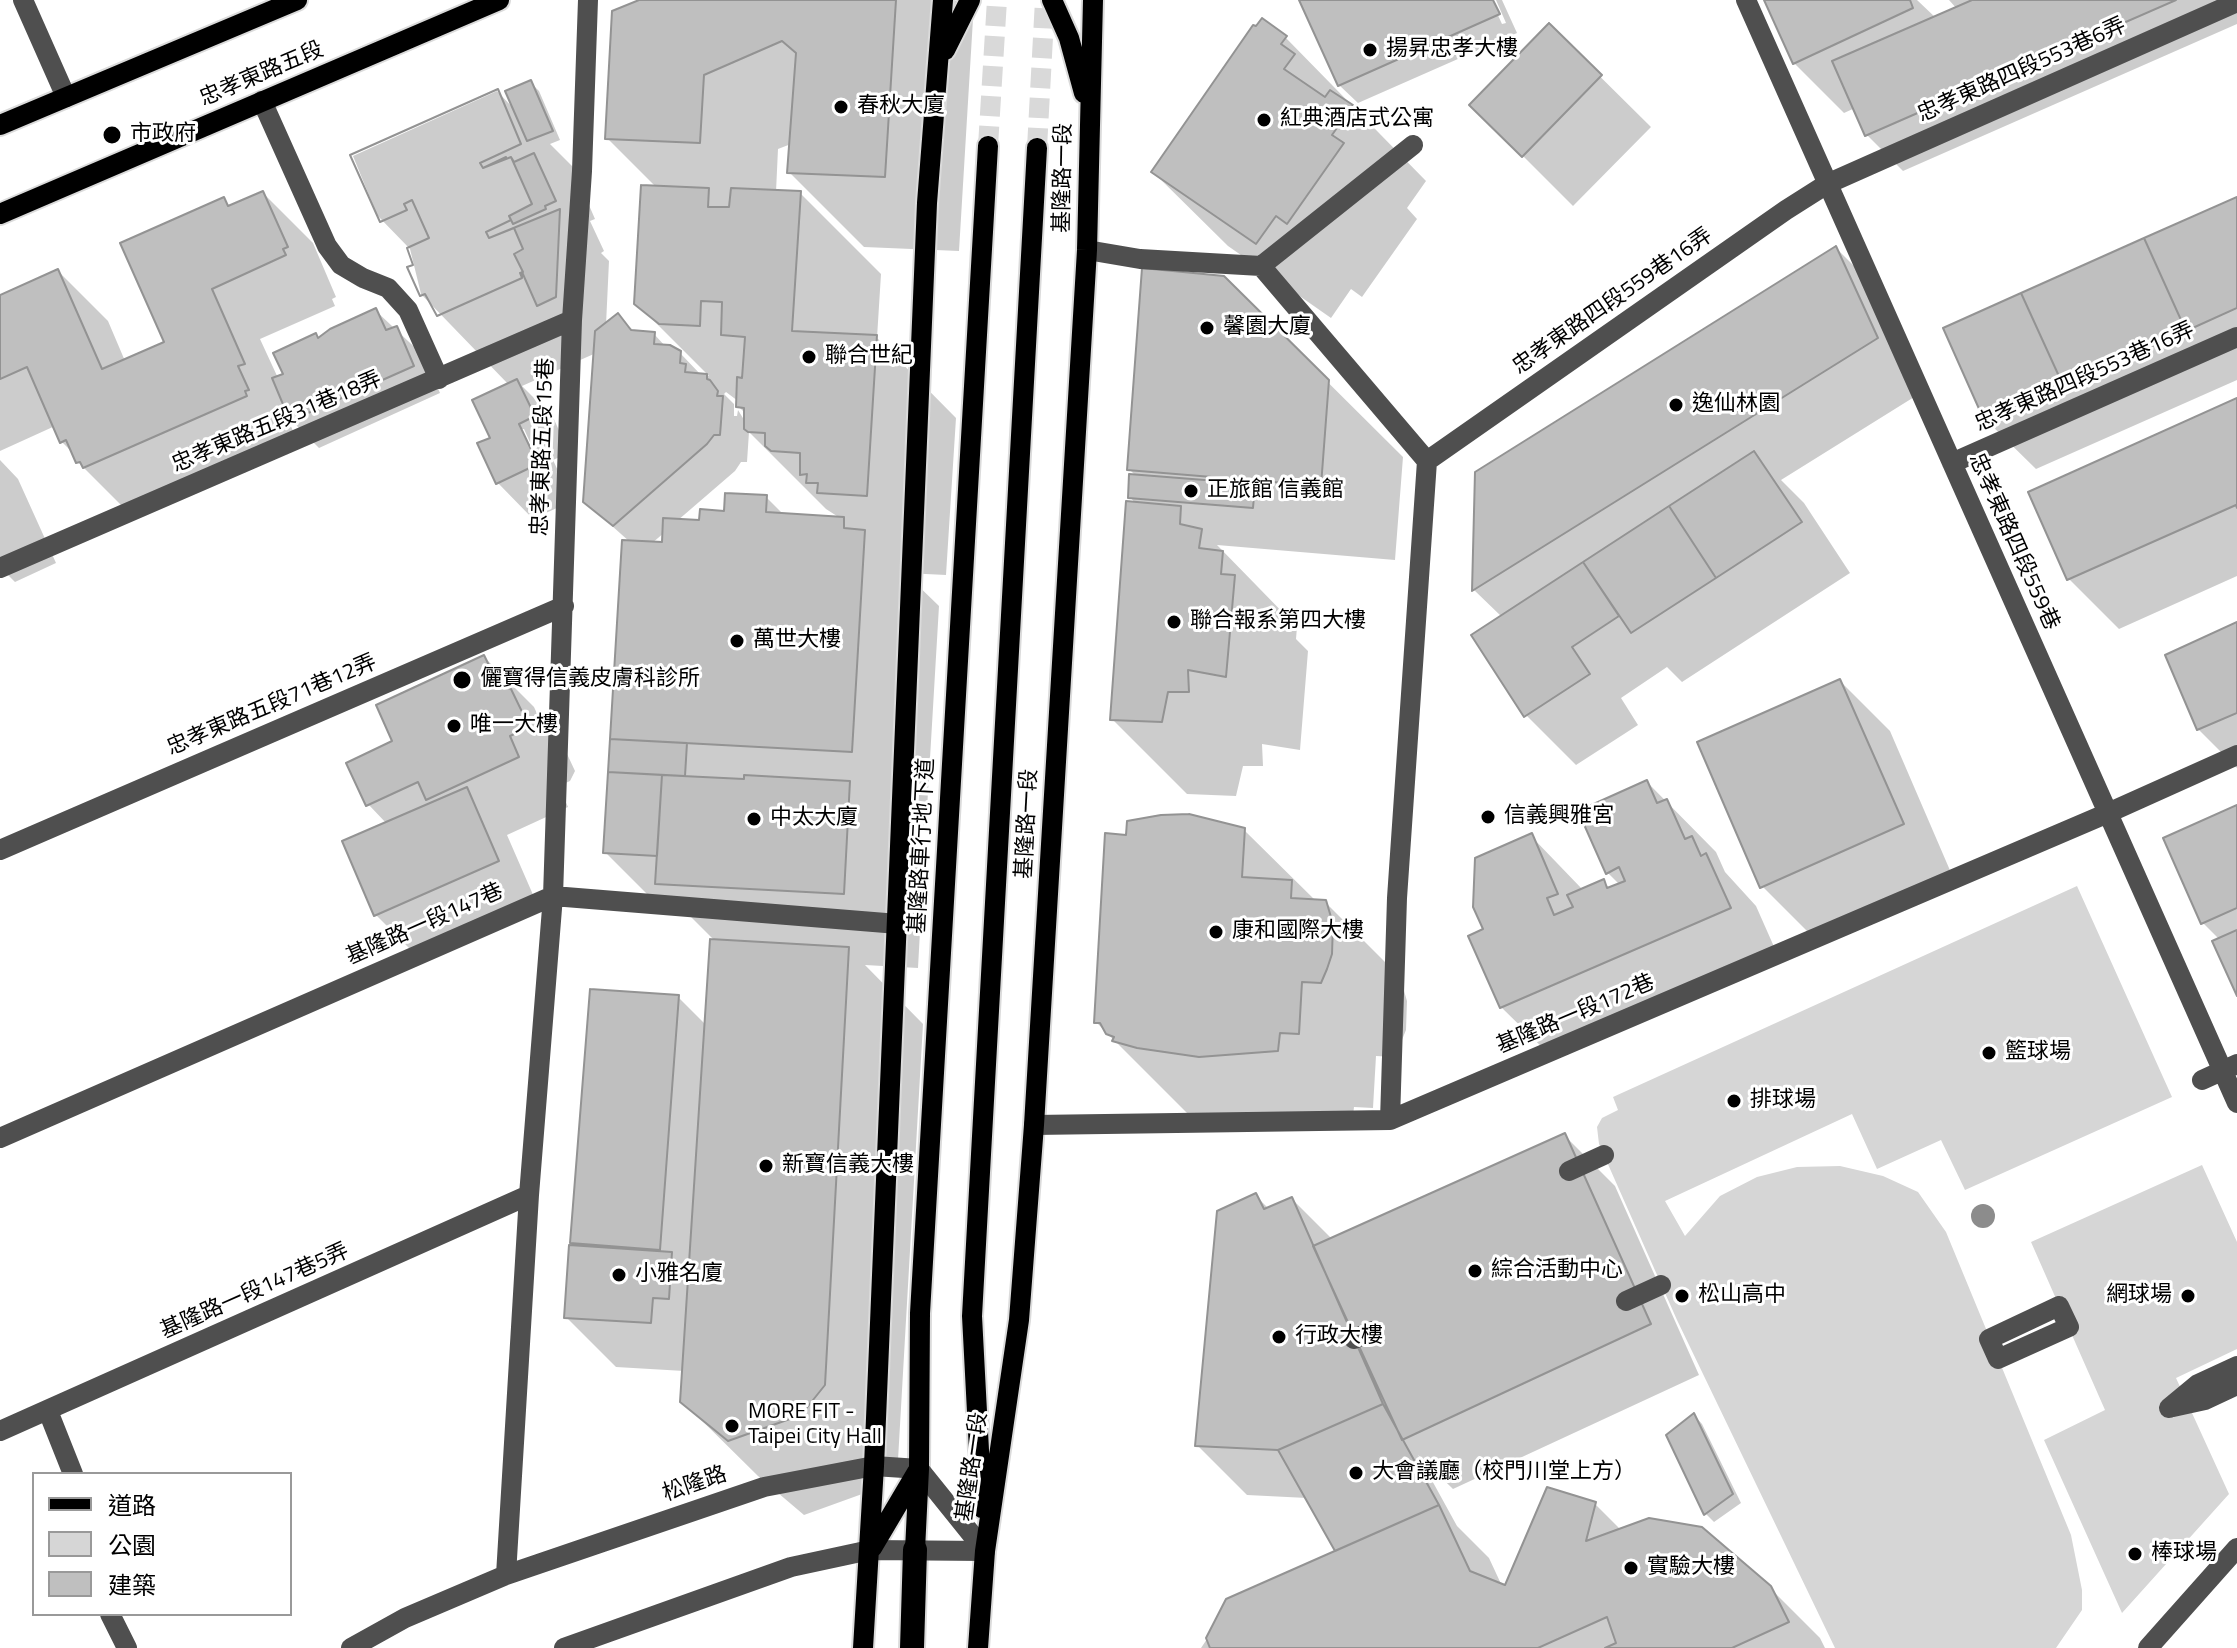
<!DOCTYPE html>
<html>
<head>
<meta charset="utf-8">
<style>
	body { margin:0 }
	#map { position:relative; width:2237px; height:1648px; overflow:hidden; background:#fff; font-family:"Titillium Web","Noto Sans TC",sans-serif }
	canvas { display:block }
	.legend { position:absolute; left:32px; top:1472px; width:260px; height:144px; box-sizing:border-box; background:#fff; border:2px solid #999; margin:0; padding:10px 14px; list-style:none; font-size:24px; color:#000 }
	.legend li { display:flex; align-items:center; gap:16px; height:40px }
	.legend b { width:40px; border:2px solid #999 }
</style>
</head>
<body>
<div id="map">
<canvas width="2237" height="1648"></canvas>
<ul class="legend">
<li><b style="height:10px;background:#000"></b>道路</li>
<li><b style="height:22px;background:#d6d6d6"></b>公園</li>
<li><b style="height:22px;background:#bfbfbf"></b>建築</li>
</ul>
</div>
<script>
const ctx = document.querySelector('canvas').getContext('2d');
ctx.lineJoin = 'round';
function fill(path, color) { ctx.fillStyle = color; ctx.fill(path, 'evenodd'); }
const shape = rows => new Path2D(rows.map(r => 'M' + r).join(''));
function stroke(path, color, width, dash) { ctx.strokeStyle = color; ctx.lineWidth = width; ctx.lineCap = dash ? 'butt' : 'round'; ctx.setLineDash(dash || []); ctx.stroke(path); }
function drawText(font, color, halo, rows, align = 'center') {
  ctx.font = font + ' "Titillium Web","Noto Sans TC",sans-serif'; ctx.lineWidth = 6; ctx.setLineDash([]); ctx.textBaseline = 'middle'; ctx.strokeStyle = halo; ctx.fillStyle = color; for (const [text, x, y, turn = 0] of rows) {
    ctx.save(); ctx.translate(x, y); ctx.rotate((+turn || 0) * Math.PI / 180); ctx.textAlign = isNaN(turn) ? turn : align; if (halo) ctx.strokeText(text, 0, 0); ctx.fillText(text, 0, 0); ctx.restore();
  }
}
fill(shape([
	[2077,886,2172,1097,1965,1190,1941,1140,1877,1169,1852,1114,1665,1201,1685,1236,1720,1196,1757,1177,1797,1167,1840,1166,1883,1176,1918,1192,1946,1232,2071,1535,2082,1590,2082,1610,2056,1648,1835,1648,1677,1320,1599,1144,1597,1127,1602,1118,1618,1110,1613,1097],
	[2202,1165,2237,1242,2237,1349,2176,1378,2229,1494,2122,1613,2044,1440,2105,1410,2031,1242]
]), '#d6d6d6');
fill(shape([
	[644,0,955,0,973,19,959,251,864,247,789,172,791,144,778,149,776,192,800,193,881,274,877,338,956,418,946,575,905,573,939,606,926,826,890,824,924,858,918,968,865,965,923,1024,898,1460,876,1489,804,1515,758,1476,682,1401,684,1371,616,1367,566,1317,578,1248,572,1242,678,997,706,1025,716,942,677,903,655,902,605,852,623,542,630,542,585,502,596,353,522,386,553,417,569,453,553,460,572,501,533,519,498,483,492,439,509,385,421,294,410,249,377,215,353,156,497,91,515,110,530,82,539,91,560,140,550,144,572,166,595,219,590,221,604,251,601,253,609,261,606,325,618,316,635,332,654,334,666,347,680,353,702,376,709,376,636,303,656,187,607,138],
	[726,392,738,401,738,406,746,414,746,423,738,410,737,416,734,416,734,404,724,394],
	[519,429,524,429,544,473,540,474],
	[749,432,826,509,840,518,784,515,766,497,701,522,677,521,735,471,741,462,747,462],
	[665,532,664,545,651,544],
	[1301,0,1491,0,1502,24,1506,23,1496,0,1502,0,1517,33,1358,103,1339,85],
	[1766,0,1917,0,1936,18,1957,9,1949,0,2237,0,2237,24,1903,171,1867,135,1855,108,1844,113,1794,63],
	[1262,21,1286,38,1426,181,1407,208,1417,219,1362,297,1351,289,1331,318,1228,246,1153,172],
	[1549,26,1651,127,1573,206,1522,155],
	[263,193,313,243,336,297,332,299,335,306,260,339,278,378,285,375,316,336,319,339,376,311,424,356,440,393,319,448,286,415,297,440,128,512,78,462,74,454,62,442,55,426,0,451,0,297,58,271,108,321,125,361,167,343,223,200,231,207],
	[2237,199,2237,380,2036,469,1985,419],
	[1836,248,1886,298,1927,389,1781,480,1804,503,1850,573,1682,682,1667,667,1621,698,1638,725,1576,765,1526,715,1502,617,1474,590,1477,473],
	[1223,278,1403,457,1395,560,1217,545,1297,627,1296,639,1308,651,1300,750,1262,744,1263,766,1243,766,1236,796,1187,794,1112,719,1136,504,1130,497,1136,476,1129,469],
	[2237,400,2237,576,2119,629,2069,579],
	[0,460,18,479,56,563,15,582,5,572,0,574],
	[2237,625,2237,768,2198,729],
	[484,657,534,707,540,720,561,741,575,771,570,781,559,786,568,807,507,835,534,897,412,951,376,915,387,824,368,804,395,742],
	[1840,681,1890,731,1952,875,1812,936,1762,886],
	[1647,782,1716,852,1725,872,1756,906,1779,958,1552,1057,1501,1007,1486,930,1531,836,1583,890,1603,882,1611,889,1620,885,1608,873],
	[2237,807,2237,992,2220,940,2203,923],
	[1244,830,1316,901,1325,902,1400,977,1407,1001,1406,1030,1395,1057,1376,1056,1373,1108,1354,1107,1352,1125,1189,1115,1096,1022,1128,837],
	[1565,1136,1615,1186,1699,1375,1453,1489,1418,1455,1457,1526,1489,1558,1502,1586,1506,1588,1595,1504,1621,1530,1769,1587,1820,1638,1825,1648,1201,1648,1207,1639,1337,1552,1307,1498,1247,1495,1197,1445,1256,1196,1269,1209,1292,1199,1333,1240],
	[1694,1415,1702,1424,1741,1503,1714,1522,1706,1514,1669,1435]
]), '#0003');
const building = shape([
	[639,0,896,0,885,177,787,173,796,53,782,41,704,75,700,143,605,139,612,11,639,0],
	[1299,0,1493,0,1500,14,1338,86,1299,0],
	[1764,0,1910,0,1913,8,1793,64,1764,0],
	[1972,0,2176,0,1865,136,1832,61,1972,0],
	[1262,18,1287,36,1281,44,1295,54,1284,69,1325,97,1330,90,1353,105,1332,135,1344,143,1287,224,1276,216,1256,244,1151,172,1253,25,1256,26,1262,18],
	[1549,23,1602,75,1522,157,1469,105,1549,23],
	[531,80,553,131,527,141,505,91,531,80],
	[498,89,521,144,480,163,483,168,506,157,506,159,511,157,514,162,534,153,556,201,545,206,546,209,513,224,511,220,486,232,489,238,560,209,556,297,537,306,522,272,522,278,437,316,425,294,420,296,407,267,413,265,407,248,429,238,412,200,404,204,407,210,380,222,350,155,498,89],
	[498,89,521,144,480,163,483,168,511,157,532,204,509,216,511,220,486,232,489,238,514,228,523,249,514,254,523,272,520,273,522,278,437,316,425,294,420,296,407,267,413,265,407,248,429,238,412,200,404,204,407,210,380,222,350,155,498,89],
	[641,185,709,188,708,207,729,207,731,188,801,191,792,331,877,335,867,496,817,493,818,483,806,483,807,474,800,475,800,453,771,451,765,446,765,433,748,432,744,429,744,408,736,407,737,377,742,378,745,337,721,335,722,302,701,301,700,326,659,324,634,304,641,185],
	[263,191,288,247,283,249,286,255,212,289,245,364,238,366,249,390,245,391,247,396,83,468,80,462,76,463,66,440,60,443,27,367,0,379,0,295,58,269,102,369,164,342,120,243,224,197,228,206,263,191],
	[2237,197,2237,308,2186,331,2144,238,2237,197],
	[2144,238,2186,331,2063,385,2021,293,2144,238],
	[1836,246,1878,338,1472,591,1475,472,1836,246],
	[1142,268,1224,276,1329,380,1321,486,1127,470,1142,268],
	[2021,293,2063,385,1984,420,1943,328,2021,293],
	[376,308,386,330,397,326,414,366,290,421,272,378,283,374,273,353,316,333,318,338,330,329,376,308],
	[618,313,631,330,655,332,654,344,670,345,681,351,680,363,686,364,685,372,707,374,707,379,710,380,718,391,717,396,723,396,720,435,714,435,707,444,613,526,583,502,595,331,618,313],
	[517,379,535,416,519,424,538,464,496,484,477,443,490,438,472,400,517,379],
	[2237,398,2237,508,2236,505,2067,580,2028,492,2237,398],
	[1754,451,1802,522,1716,578,1669,506,1754,451],
	[1129,474,1255,484,1253,508,1128,498,1129,474],
	[725,493,767,495,766,512,844,517,844,528,865,530,852,752,610,739,622,540,662,542,663,518,699,520,700,509,724,511,725,493],
	[1126,501,1181,506,1180,524,1202,529,1199,548,1223,551,1221,574,1235,575,1226,677,1188,670,1189,692,1168,692,1162,722,1110,720,1126,501],
	[1669,506,1716,578,1631,633,1583,562,1669,506],
	[1583,562,1619,616,1572,647,1590,674,1524,717,1471,635,1583,562],
	[2237,622,2237,713,2197,730,2165,655,2237,622],
	[484,655,498,684,511,689,526,720,521,731,510,736,519,757,426,800,418,782,366,806,346,763,392,741,376,705,484,655],
	[1840,679,1904,824,1760,888,1697,742,1840,679],
	[610,739,687,743,685,776,608,772,610,739],
	[608,772,662,775,657,856,603,853,608,772],
	[662,775,744,779,744,775,850,781,844,894,655,884,662,775],
	[1647,780,1657,803,1667,799,1685,839,1692,836,1701,856,1706,853,1731,908,1500,1008,1468,936,1483,929,1473,907,1475,858,1532,833,1558,894,1547,898,1554,915,1573,907,1567,895,1604,879,1607,888,1625,881,1619,867,1606,874,1578,811,1647,780],
	[467,787,499,861,374,916,342,841,467,787],
	[2237,805,2237,908,2201,924,2163,838,2237,805],
	[1189,814,1245,828,1242,877,1292,880,1291,898,1326,900,1333,924,1332,954,1327,969,1321,983,1302,982,1299,1034,1280,1033,1278,1051,1199,1057,1137,1048,1112,1041,1114,1037,1106,1034,1100,1023,1094,1023,1105,833,1126,835,1127,821,1161,815,1189,814],
	[2237,930,2237,996,2212,941,2237,930],
	[710,939,849,947,825,1385,801,1415,728,1441,680,1402,710,939],
	[590,989,679,995,660,1250,570,1243,590,989],
	[1565,1133,1651,1324,1402,1440,1313,1246,1565,1133],
	[1256,1193,1264,1209,1292,1197,1383,1404,1278,1450,1195,1446,1217,1211,1256,1193],
	[569,1245,672,1252,669,1299,653,1298,651,1323,564,1318,569,1245],
	[1383,1404,1439,1505,1335,1551,1278,1450,1383,1404],
	[1694,1413,1733,1494,1704,1515,1666,1435,1694,1413],
	[1547,1487,1596,1502,1586,1541,1649,1518,1702,1527,1771,1586,1789,1622,1732,1648,1605,1648,1616,1643,1607,1617,1538,1648,1210,1648,1206,1638,1226,1599,1439,1505,1470,1571,1505,1585,1547,1487]
]);
fill(building, '#bfbfbf');
stroke(building, '#939393', 2);
stroke(shape([
	[988,146,997,0],
	[1037,148,1045,0]
]), '#d9d9d9', 20, [20, 10]);
const major = shape([
	[1052,0,1069,38,1084,93],
	[945,50,970,0],
	[0,125,297,0],
	[0,214,499,0],
	[982,1508,972,1316,1037,148],
	[872,1548,917,1472],
	[915,1550,919,1469,920,1313,988,146],
	[863,1648,874,1466,927,203,943,0],
	[978,1648,985,1551,1019,1320,1034,1125,1087,250,1093,0]
]);
const highway = shape([
	[912,1648,915,1550]
]);
stroke(major, '#dbdbdb', 24);
stroke(highway, '#dbdbdb', 28);
stroke(shape([
	[23,0,66,97],
	[1746,0,2237,1103],
	[262,101,327,246,341,265,363,278,388,288,408,310,439,379],
	[1087,250,1140,259,1261,266,1413,145],
	[1261,266,1427,461,1397,898,1390,1120],
	[1427,461,1786,210,1827,184,2237,2],
	[1952,463,2237,337],
	[0,568,572,320],
	[0,850,564,606],
	[2202,1080,2237,1064],
	[1034,1125,1390,1120,2108,813,2237,755],
	[0,1138,553,896,898,924],
	[1569,1171,1604,1155],
	[1626,1301,1661,1285],
	[2059,1306,2069,1327,1998,1359,1989,1339,2059,1306],
	[1354,1339,1373,1331],
	[2173,1407,2205,1400,2237,1385],
	[2169,1408,2198,1384,2237,1366],
	[48,1411,73,1474],
	[0,1431,529,1195],
	[506,1575,529,1195,553,896,572,320,582,171,588,0],
	[110,1614,127,1648],
	[351,1648,405,1618,506,1575,764,1487,874,1466,919,1469,985,1551],
	[564,1648,791,1567,870,1550,985,1551],
	[2148,1648,2237,1548]
]), '#4f4f4f', 20);
stroke(major, '#000', 20);
stroke(highway, '#000', 24);
ctx.fillStyle = '#8c8c8c';
for (const [x, y] of [
	[1983,1216]
]) { ctx.beginPath(); ctx.arc(x, y, 12, 0, 2 * Math.PI); ctx.fill(); }
for (const [x, y, r, color] of [
	[1370,50,8,"#000"],
	[841,107,8,"#000"],
	[1264,120,8,"#000"],
	[112,135,10,"#000"],
	[1207,328,8,"#000"],
	[809,357,8,"#000"],
	[1676,405,8,"#000"],
	[1191,491,8,"#000"],
	[1174,622,8,"#000"],
	[737,641,8,"#000"],
	[462,680,10,"#000"],
	[454,726,8,"#000"],
	[1488,817,8,"#000"],
	[754,819,8,"#000"],
	[1216,932,8,"#000"],
	[1989,1053,8,"#000"],
	[1734,1101,8,"#000"],
	[766,1166,8,"#000"],
	[1475,1271,8,"#000"],
	[619,1275,8,"#000"],
	[1682,1296,8,"#000"],
	[2188,1296,8,"#000"],
	[1279,1337,8,"#000"],
	[732,1426,8,"#000"],
	[1356,1473,8,"#000"],
	[2135,1554,8,"#000"],
	[1631,1568,8,"#000"]
]) { const dot = new Path2D(); dot.arc(x, y, r, 0, 2 * Math.PI); ctx.fillStyle = color; ctx.fill(dot); stroke(dot, '#fff', 3); }
drawText('22px', '#000', '#fff', [
	["揚昇忠孝大樓",1386,50],
	["春秋大廈",857,107],
	["紅典酒店式公寓",1280,120],
	["市政府",130,135],
	["馨園大廈",1223,328],
	["聯合世紀",825,357],
	["逸仙林園",1692,405],
	["正旅館 信義館",1207,491],
	["聯合報系第四大樓",1190,622],
	["萬世大樓",753,641],
	["儷寶得信義皮膚科診所",480,680],
	["唯一大樓",470,726],
	["信義興雅宮",1504,817],
	["中太大廈",770,819],
	["康和國際大樓",1232,932],
	["籃球場",2005,1053],
	["排球場",1750,1101],
	["新寶信義大樓",782,1166],
	["綜合活動中心",1491,1271],
	["小雅名廈",635,1275],
	["松山高中",1698,1296],
	["網球場",2172,1296,"right"],
	["行政大樓",1295,1337],
	["MORE FIT -",748,1413],
	["Taipei City Hall",748,1438],
	["大會議廳（校門川堂上方）",1372,1473],
	["棒球場",2151,1554],
	["實驗大樓",1647,1568]
], 'left');
drawText('22px', '#000', '#fff', [
	["忠孝東路四段553巷6弄",2022,71,-24],
	["忠孝東路五段",262,75,-23],
	["基隆路一段",1064,178,-89],
	["忠孝東路四段559巷16弄",1613,302,-35],
	["忠孝東路四段553巷16弄",2085,378,-24],
	["忠孝東路五段31巷18弄",277,423,-23],
	["忠孝東路五段15巷",544,447,-88],
	["忠孝東路四段559巷",2013,542,66],
	["忠孝東路五段71巷12弄",272,706,-23],
	["基隆路一段",1028,824,-87],
	["基隆路車行地下道",923,846,-87],
	["基隆路一段147巷",425,925,-24],
	["基隆路一段172巷",1576,1015,-23],
	["基隆路一段147巷5弄",255,1292,-24],
	["基隆路一段",973,1467,-82],
	["松隆路",695,1485,-19]
]);
</script>
</body>
</html>
